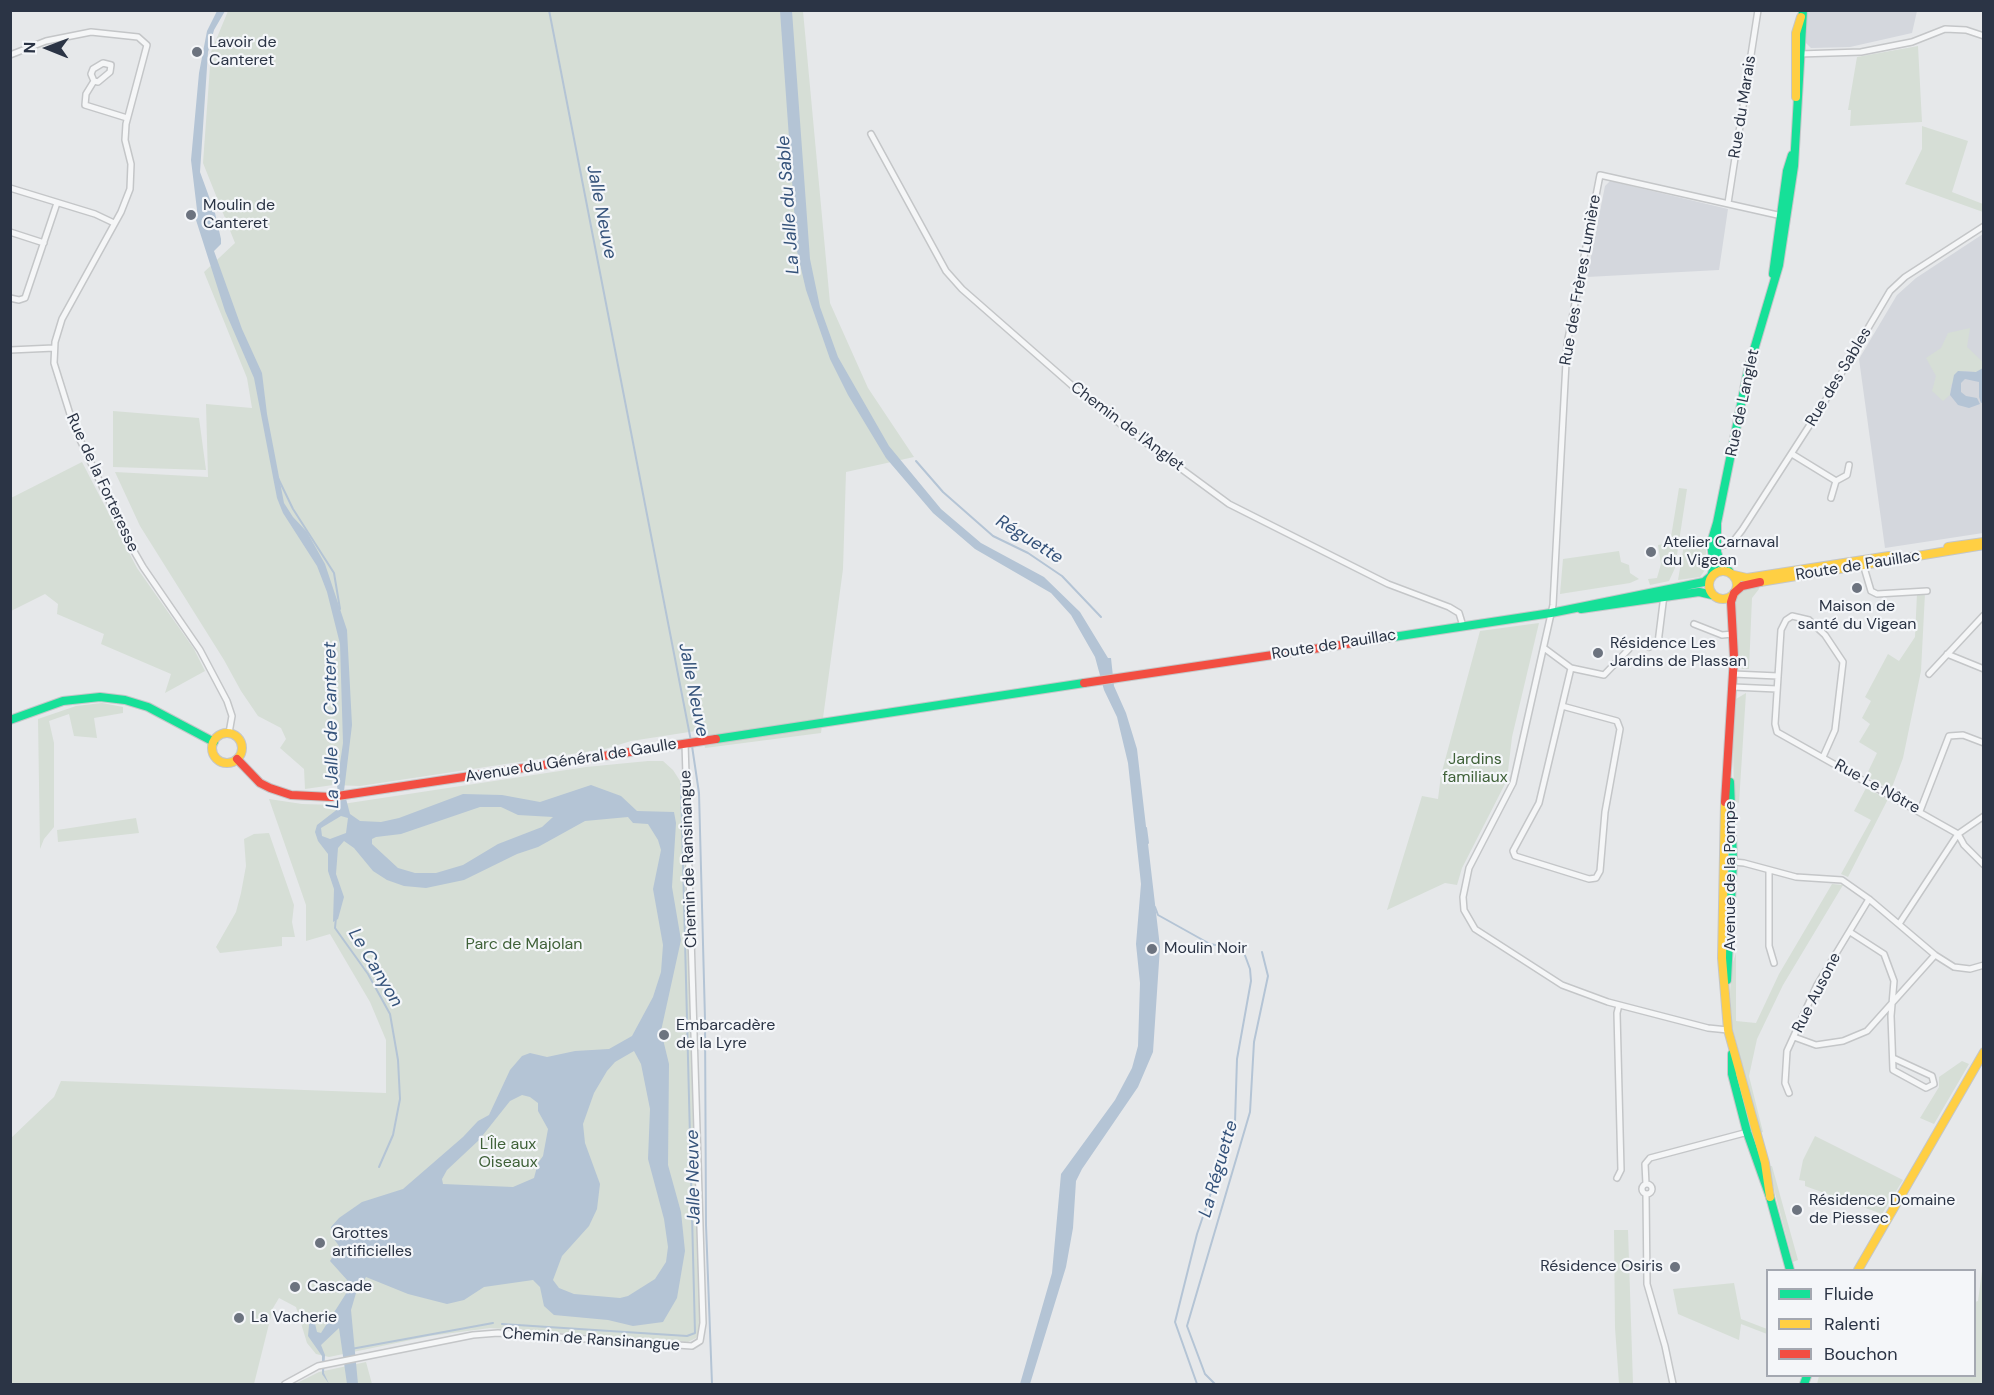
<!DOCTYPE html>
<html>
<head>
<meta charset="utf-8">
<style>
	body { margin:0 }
	#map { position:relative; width:1994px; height:1395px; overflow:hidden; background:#e6e8ea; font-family:"DM Sans",sans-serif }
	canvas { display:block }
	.frame { position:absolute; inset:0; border:12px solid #2b3445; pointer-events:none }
	.legend { position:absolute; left:1766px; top:1269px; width:210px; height:108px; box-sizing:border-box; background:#f4f6f9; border:2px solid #a4a8b1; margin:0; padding:8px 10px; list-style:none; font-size:18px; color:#2b3445 }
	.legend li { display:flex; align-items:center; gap:12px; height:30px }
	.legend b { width:30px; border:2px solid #a4a8b1 }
	.north { position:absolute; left:18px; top:18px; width:60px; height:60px; -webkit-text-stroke:4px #f4f6f9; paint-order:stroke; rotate:271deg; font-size:16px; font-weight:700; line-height:24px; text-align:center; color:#2b3445 }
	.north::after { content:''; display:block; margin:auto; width:21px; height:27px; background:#2b3445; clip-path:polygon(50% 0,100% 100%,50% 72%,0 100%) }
</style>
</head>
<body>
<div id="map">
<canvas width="1994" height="1395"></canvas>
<div class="frame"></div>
<ul class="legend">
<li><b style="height:8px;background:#16e098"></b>Fluide</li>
<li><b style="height:8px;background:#ffcf43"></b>Ralenti</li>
<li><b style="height:8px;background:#f24e42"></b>Bouchon</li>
</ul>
<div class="north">N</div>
</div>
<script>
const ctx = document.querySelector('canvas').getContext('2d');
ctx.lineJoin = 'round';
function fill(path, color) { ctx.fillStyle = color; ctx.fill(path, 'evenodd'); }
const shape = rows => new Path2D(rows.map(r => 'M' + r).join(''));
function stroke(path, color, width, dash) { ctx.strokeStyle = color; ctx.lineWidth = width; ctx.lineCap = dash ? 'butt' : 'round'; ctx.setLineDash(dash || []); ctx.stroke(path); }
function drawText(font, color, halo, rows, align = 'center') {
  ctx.font = font + ' "DM Sans",sans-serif'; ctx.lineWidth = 4.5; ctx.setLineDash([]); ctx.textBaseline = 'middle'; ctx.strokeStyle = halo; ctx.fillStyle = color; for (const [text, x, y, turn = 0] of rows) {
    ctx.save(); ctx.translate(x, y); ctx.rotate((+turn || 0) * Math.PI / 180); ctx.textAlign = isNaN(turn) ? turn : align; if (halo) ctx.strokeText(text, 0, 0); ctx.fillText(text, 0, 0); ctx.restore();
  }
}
fill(shape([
	[1807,11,1807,10,1917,11,1912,33,1850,47,1811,48,1806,43],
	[1610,181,1728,209,1719,270,1587,277,1605,186],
	[1983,234,1983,533,1885,548,1859,359,1897,295,1916,278]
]), '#d4d7dd');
fill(shape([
	[228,11,803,11,830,303,868,388,914,457,846,472,843,569,821,733,705,748,702,730,631,741,605,749,360,786,333,785,305,789,304,769,280,748,286,739,281,728,258,716,241,691,224,660,140,526,115,472,208,477,206,404,252,408,247,378,204,272,235,243,203,163,211,52],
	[1918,46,1922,122,1850,126,1851,110,1848,110,1857,57],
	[1922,126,1968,141,1952,192,1983,204,1983,212,1905,184,1922,149],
	[1970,328,1967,347,1983,362,1983,368,1976,372,1964,371,1951,385,1950,395,1943,401,1932,391,1936,376,1926,358,1941,348,1948,333],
	[113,411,199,418,206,470,113,467],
	[82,462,137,568,194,649,205,671,165,693,171,674,101,644,104,634,57,614,58,604,45,594,11,611,11,498],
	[1679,488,1687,489,1675,568,1669,581,1650,585,1648,579,1657,578,1661,564,1658,545,1670,543],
	[1684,545,1706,549,1707,567,1700,577,1678,580],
	[1619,551,1621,562,1629,565,1630,573,1639,579,1630,583,1560,594,1563,559],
	[1758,584,1759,589,1752,598,1749,669,1742,669,1738,663,1734,602,1744,589],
	[1917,593,1925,593,1921,671,1903,758,1891,790,1866,776,1877,753,1859,742,1870,724,1862,718,1871,701,1865,697,1888,654,1899,661,1915,637],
	[1539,623,1512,737,1507,780,1462,868,1457,885,1445,883,1387,910,1422,796,1438,799,1441,775,1480,631],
	[1746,693,1739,803,1736,802,1734,791,1733,748,1736,699],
	[102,703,123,707,123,713,94,718,97,738,74,736,69,714,49,721,54,743,54,827,44,839,40,849,38,719,76,706],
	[648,761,663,761,673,770,684,787,700,1331,696,1338,688,1342,490,1328,430,1336,329,1357,316,1354,307,1343,296,1307,279,1298,273,1308,254,1384,11,1384,10,1139,54,1097,61,1081,386,1093,386,1040,370,1002,330,934,306,941,306,905,269,799,302,804,336,805,586,767],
	[1866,788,1888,799,1848,877,1841,874,1871,820,1854,811],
	[136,818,139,833,58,842,57,830],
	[269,833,294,905,292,922,295,937,282,937,282,946,220,953,216,947,236,912,241,893,246,866,244,839,254,834],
	[1832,884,1843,885,1783,985,1757,1039,1749,1076,1763,1132,1760,1133,1732,1026,1730,992,1732,965,1736,953,1736,1021,1756,1023,1779,974],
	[1962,1061,1969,1064,1934,1124,1920,1118,1939,1087,1939,1077],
	[1815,1136,1903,1180,1882,1214,1805,1186,1805,1181,1799,1180,1803,1160],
	[1768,1166,1772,1166,1798,1260,1793,1262],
	[1614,1230,1628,1230,1633,1384,1619,1384,1615,1328],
	[1982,1271,1983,1384,1817,1384,1819,1376,1974,1376,1975,1302,1978,1301],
	[1734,1283,1741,1319,1767,1329,1767,1334,1741,1324,1739,1340,1678,1314,1673,1289],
	[366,1362,372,1384,295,1384,319,1372]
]), '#d6ded6');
fill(shape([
	[217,11,225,11,214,30,208,52,200,172,215,213,221,239,221,244,214,251,242,329,262,373,267,414,284,503,293,517,307,532,325,564,347,630,352,725,344,791,350,814,360,821,381,822,399,818,463,794,502,795,540,802,591,785,621,796,637,811,674,812,676,823,672,887,681,940,661,1031,669,1064,668,1165,681,1212,685,1251,677,1298,663,1322,633,1326,608,1320,554,1315,544,1306,540,1287,533,1280,484,1287,464,1300,447,1304,408,1294,366,1277,356,1293,351,1310,358,1384,347,1384,339,1328,321,1345,325,1355,324,1373,329,1384,322,1374,322,1356,308,1336,310,1315,313,1315,317,1332,321,1333,347,1292,345,1287,348,1281,330,1261,339,1246,331,1235,331,1227,339,1218,362,1202,403,1189,463,1137,478,1121,489,1115,510,1070,522,1056,530,1053,547,1057,575,1051,609,1049,632,1036,653,997,661,972,663,945,653,889,661,850,658,840,648,824,633,823,628,817,585,821,538,847,517,854,464,880,426,888,404,886,387,880,373,871,354,848,344,841,338,848,336,874,344,897,338,919,333,922,334,889,328,871,328,854,318,841,315,832,317,825,339,808,337,784,343,743,340,644,327,592,317,566,283,513,277,498,254,378,225,311,196,220,197,210,191,160,199,73,207,31],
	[480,807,501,807,518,815,553,817,542,827,498,844,463,865,436,873,415,873,398,868,372,844,372,839,376,837,401,834],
	[341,816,348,818,346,833,330,839,322,836,321,828],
	[634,1051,641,1064,650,1109,648,1159,664,1219,668,1247,666,1262,655,1279,628,1296,620,1298,574,1294,559,1288,553,1280,562,1256,589,1226,597,1209,600,1184,585,1143,583,1124,594,1093,607,1071,615,1062],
	[522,1095,530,1097,538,1103,538,1111,548,1129,543,1156,538,1163,534,1178,513,1187,443,1184,442,1179,447,1170,479,1140,510,1101],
	[780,11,792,11,810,259,820,307,838,357,889,446,941,509,981,543,1044,577,1080,612,1108,658,1111,658,1114,686,1126,713,1137,749,1160,947,1153,1052,1138,1087,1082,1169,1076,1181,1073,1228,1066,1267,1030,1384,1020,1384,1052,1273,1061,1174,1115,1100,1132,1068,1138,1046,1140,983,1136,944,1141,884,1128,763,1117,717,1104,690,1095,657,1071,615,1051,593,975,549,933,513,886,458,848,395,830,359,806,290,797,251],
	[1983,368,1983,402,1981,403,1979,397,1979,382,1965,379,1961,383,1961,392,1966,396,1977,398,1980,404,1969,408,1958,405,1950,395,1954,375,1958,371,1976,372]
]), '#b4c4d5');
stroke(shape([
	[549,10,691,741],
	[916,461,943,492,993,536,1028,553,1062,576,1101,617],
	[278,478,293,509,334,573,340,609],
	[692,746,699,793,705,1019,706,1225,712,1384],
	[1146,828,1148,843],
	[1155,907,1158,915,1210,944,1243,950,1250,969,1251,981,1237,1059,1235,1122,1197,1234,1175,1322,1197,1384],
	[336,917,335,928,368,974,390,1014,398,1060,400,1099,393,1135,379,1167],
	[502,1324,687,1336,695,1333,681,784],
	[351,1349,493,1323],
	[1215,1384,1205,1374,1187,1326,1250,1112,1254,1042,1268,976,1262,952]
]), '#b4c4d5', 2);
const street = shape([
	[1799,54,1861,52,1912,42,1945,29,1966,30,1984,36],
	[10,55,46,41,91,32,138,37,147,45,126,124,125,140,131,164,130,189,121,212,62,319,55,342,54,363,74,427,127,539,143,567,200,650,227,701,232,716,229,733],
	[94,81,91,74,93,69,103,63,111,65,110,72,98,82,94,81,86,94,85,105,127,118],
	[871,134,946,271,962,289,1092,403,1229,504,1388,584,1449,607,1459,613,1463,626],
	[10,188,95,214,114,223],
	[1728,203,1758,10],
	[10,232,44,243],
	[10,298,19,300,25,298,57,203],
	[10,350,54,348],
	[1792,454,1836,481,1831,498],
	[1836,481,1847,475,1849,465],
	[1717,547,1732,543,1742,530,1822,406,1890,291,1905,277,1984,226],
	[1863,564,1871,591,1877,594,1927,591],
	[1694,624,1722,635,1733,634],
	[1649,647,1658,643,1664,595],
	[1544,648,1571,668,1562,706,1539,803,1513,851,1515,856,1589,879,1596,878,1600,871,1605,812,1620,729,1617,721,1562,706],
	[1947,654,1984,669],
	[1571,668,1604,675,1629,649],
	[1733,674,1778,676],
	[1929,674,1984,615],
	[1733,687,1777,689],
	[1823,757,1835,730,1843,662,1825,635,1809,620,1792,616,1786,620,1781,630,1775,724,1777,732,1958,834,1899,924],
	[1920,811,1949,736,1963,735,1984,743],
	[1984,816,1958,834,1964,845,1984,865],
	[1723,861,1744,863,1796,877,1842,880,1869,899,1935,955,1954,967,1970,969,1984,965],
	[1769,871,1769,946,1774,963],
	[1850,932,1884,954,1894,981,1891,1016,1893,1070,1926,1088,1934,1084,1932,1076,1893,1058],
	[1728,1030,1708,1028,1608,1002,1562,985,1475,929,1464,910,1463,897,1469,868,1513,783,1553,605,1567,344,1600,175,1782,216],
	[1794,1037,1816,1045,1843,1041,1867,1031,1935,955],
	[1789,1093,1785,1083,1787,1051,1817,985,1869,899],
	[1617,1178,1621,1170,1617,1013,1619,1005],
	[1646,1184,1645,1164,1650,1158,1748,1132],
	'1642 1189a5 5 0 1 1 10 0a5 5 0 1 1-10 0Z',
	[1646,1194,1647,1284,1665,1346,1673,1384],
	[285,1384,318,1366,473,1335,498,1333,692,1346,700,1341,703,1323,685,743]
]);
const fast = shape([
	[1773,274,1787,171,1792,155],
	[1729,571,1721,564,1717,552,1717,523,1748,370,1779,265,1794,166,1803,10],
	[1581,609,1699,592,1712,595],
	[1367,641,1551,613,1704,582,1711,576,1714,568,1711,543,1717,523],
	[10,720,63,701,100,697,125,700,148,707,214,742],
	[716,739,1084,683],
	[1727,980,1733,861,1730,782],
	[1732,1054,1732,1074,1747,1132,1770,1197,1790,1270],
	[1804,1384,1807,1376]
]);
const slow = shape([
	[1796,97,1796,33,1801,17],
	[1948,547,1984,542],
	'1709 585a14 14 0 1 1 28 0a14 14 0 1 1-28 0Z',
	[1734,575,1747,578,1889,556],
	[1760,582,1984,545],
	'212 748a15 15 0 1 1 30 0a15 15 0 1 1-30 0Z',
	[1725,802,1722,958,1728,1030,1765,1163,1770,1197],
	[1858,1270,1984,1052]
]);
const jam = shape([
	[1084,683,1367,641],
	[237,759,260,783,270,788,291,795,331,797,716,739],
	[1725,802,1734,657,1731,602,1734,593,1742,586,1760,582]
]);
stroke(street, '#c4c6c8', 8);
stroke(fast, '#c4c6c8', 10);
stroke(slow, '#c4c6c8', 10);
stroke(jam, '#c4c6c8', 10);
stroke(street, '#f5f6f7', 5);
stroke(fast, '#16e098', 8);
stroke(slow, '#ffcf43', 8);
stroke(jam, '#f24e42', 8);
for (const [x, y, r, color] of [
	[197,52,6,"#6c737f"],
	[191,215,6,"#6c737f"],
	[1651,552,6,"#6c737f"],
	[1857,588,6,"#6c737f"],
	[1598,653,6,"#6c737f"],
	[1152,949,6,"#6c737f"],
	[664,1035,6,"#6c737f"],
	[1797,1210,6,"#6c737f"],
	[320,1243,6,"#6c737f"],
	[1675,1267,6,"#6c737f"],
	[295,1287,6,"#6c737f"],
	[239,1318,6,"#6c737f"]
]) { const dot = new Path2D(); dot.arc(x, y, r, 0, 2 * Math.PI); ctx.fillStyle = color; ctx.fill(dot); stroke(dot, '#f4f6f9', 2); }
drawText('16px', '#2b3445', '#f4f6f9', [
	["Lavoir de",209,43],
	["Canteret",209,61],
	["Moulin de",203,206],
	["Canteret",203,224],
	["Atelier Carnaval",1663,543],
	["du Vigean",1663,561],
	["Maison de",1857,607,"center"],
	["santé du Vigean",1857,625,"center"],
	["Résidence Les",1610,644],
	["Jardins de Plassan",1610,662],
	["Moulin Noir",1164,949],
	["Embarcadère",676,1026],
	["de la Lyre",676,1044],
	["Résidence Domaine",1809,1201],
	["de Piessec",1809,1219],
	["Grottes",332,1234],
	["artificielles",332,1252],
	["Résidence Osiris",1663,1267,"right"],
	["Cascade",307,1287],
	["La Vacherie",251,1318]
], 'left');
drawText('16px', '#2b3445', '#f4f6f9', [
	["Rue du Marais",1743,107,-81],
	["Rue des Frères Lumière",1581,280,-80],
	["Rue des Sables",1839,377,-59],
	["Rue de Langlet",1743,403,-78],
	["Chemin de l'Anglet",1127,427,37],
	["Rue de la Forteresse",102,483,65],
	["Route de Pauillac",1858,566,-9],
	["Route de Pauillac",1334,645,-9],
	["Avenue du Général de Gaulle",571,761,-9],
	["Rue Le Nôtre",1877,787,29],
	["Chemin de Ransinangue",689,859,-92],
	["Avenue de la Pompe",1731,876,-90],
	["Rue Ausone",1817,993,-63],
	["Chemin de Ransinangue",591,1340,4]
]);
drawText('16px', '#3f6138', '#f4f6f9', [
	["Jardins",1475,760],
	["familiaux",1475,778],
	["Parc de Majolan",524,945],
	["L'Île aux",508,1145],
	["Oiseaux",508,1163]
]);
drawText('italic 18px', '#34527a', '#f4f6f9', [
	["La Jalle du Sable",789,205,-94],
	["Jalle Neuve",601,212,79],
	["Réguette",1029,540,32],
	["Jalle Neuve",693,690,79],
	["La Jalle de Canteret",332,725,-91],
	["Le Canyon",375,968,59],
	["La Réguette",1219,1169,-74],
	["Jalle Neuve",694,1177,-91]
]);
</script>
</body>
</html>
